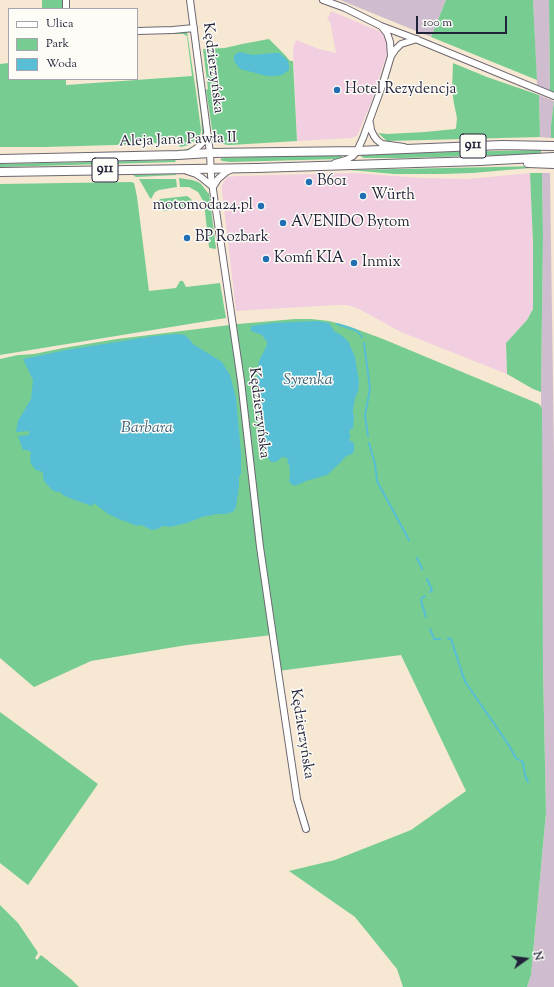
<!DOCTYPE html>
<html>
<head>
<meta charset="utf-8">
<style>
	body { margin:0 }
	#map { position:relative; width:554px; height:987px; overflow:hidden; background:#f6e8d3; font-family:"Sorts Mill Goudy",serif }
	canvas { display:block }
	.legend { position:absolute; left:8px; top:8px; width:130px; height:72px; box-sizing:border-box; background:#fdfcf7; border:1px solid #a5a5ac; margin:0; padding:5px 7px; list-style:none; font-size:12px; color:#22223b }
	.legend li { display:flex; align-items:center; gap:8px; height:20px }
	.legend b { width:20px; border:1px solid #a5a5ac }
	.north { position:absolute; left:506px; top:939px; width:40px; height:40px; -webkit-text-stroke:3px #fdfcf7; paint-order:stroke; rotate:76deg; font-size:11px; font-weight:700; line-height:16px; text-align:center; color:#22223b }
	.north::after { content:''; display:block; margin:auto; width:14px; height:18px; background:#22223b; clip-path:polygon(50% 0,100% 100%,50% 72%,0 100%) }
	.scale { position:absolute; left:416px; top:16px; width:91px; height:18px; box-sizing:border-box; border:2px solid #22223b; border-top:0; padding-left:5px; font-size:12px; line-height:14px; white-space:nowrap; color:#22223b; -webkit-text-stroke:3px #fdfcf7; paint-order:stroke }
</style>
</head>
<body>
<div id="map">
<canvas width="554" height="987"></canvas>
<ul class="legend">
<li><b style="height:5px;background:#fff"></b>Ulica</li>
<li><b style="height:11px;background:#77cd91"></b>Park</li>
<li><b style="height:11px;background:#58bed6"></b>Woda</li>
</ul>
<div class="north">N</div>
<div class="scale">100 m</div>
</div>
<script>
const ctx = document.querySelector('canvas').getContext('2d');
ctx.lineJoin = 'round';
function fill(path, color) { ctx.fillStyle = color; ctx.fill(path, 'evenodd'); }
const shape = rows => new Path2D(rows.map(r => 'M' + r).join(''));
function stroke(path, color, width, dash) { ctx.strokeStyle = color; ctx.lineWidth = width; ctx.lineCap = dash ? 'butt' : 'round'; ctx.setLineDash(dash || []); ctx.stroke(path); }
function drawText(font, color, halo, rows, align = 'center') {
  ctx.font = font + ' "Sorts Mill Goudy",serif'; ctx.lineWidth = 3; ctx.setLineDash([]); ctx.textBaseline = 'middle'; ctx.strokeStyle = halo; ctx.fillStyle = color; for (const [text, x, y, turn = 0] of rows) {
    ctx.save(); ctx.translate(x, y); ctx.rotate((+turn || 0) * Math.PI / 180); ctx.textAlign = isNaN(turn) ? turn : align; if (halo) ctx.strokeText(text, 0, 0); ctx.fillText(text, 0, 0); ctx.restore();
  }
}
fill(shape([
	[331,11,381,32,387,39,388,50,371,103,357,136,351,138,297,141,293,48,296,40,319,49,336,53,330,21,327,20],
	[354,173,421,178,469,179,530,173,533,243,533,309,527,320,506,343,507,374,401,332,359,309,347,305,336,305,236,311,222,191,222,185,227,177,237,176]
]), '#f2cfe0');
fill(shape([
	[340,0,446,0,431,37],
	[533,0,549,0,550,91,537,86],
	[539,95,554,101,551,125,551,138,540,137],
	[542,173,550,173,554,458,554,987,527,987,531,975,546,813,543,667,541,392,543,235]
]), '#cfbdcf');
fill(shape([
	[42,0,63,0,63,9,42,9],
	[446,0,533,0,537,80,431,37],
	[549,0,554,0,554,92,550,91],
	[187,32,188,38,196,92,201,130,200,136,191,144,185,146,180,147,177,140,150,144,45,147,0,147,0,64,9,63,9,79,66,79,66,85,192,76,187,36,183,34,174,34,175,33],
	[269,39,285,55,290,61,293,61,297,141,231,145,227,145,220,143,214,135,212,129,206,90,208,89,203,49,225,48,242,44],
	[453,63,487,77,539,95,540,137,387,141,378,133,387,134,425,132,455,129,456,128,457,118,454,104,452,90],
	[196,79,198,79,204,128,204,135,200,143,188,151,180,151,190,148,197,144,201,138,202,135,201,116],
	[554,101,554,138,551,138,551,125],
	[541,150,541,154,402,158,364,158,362,157,361,156,362,154],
	[340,154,342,155,342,157,339,159,230,162,223,161,220,160,222,158,225,158],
	[175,160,176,162,0,167,0,164],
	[542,166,542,167,472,173,441,174,395,174,349,170],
	[530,173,542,173,543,235,541,392,533,389,507,374,506,343,527,320,533,309,533,243],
	[176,174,176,175,136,177,133,175],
	[179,178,192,180,198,182,201,184,208,193,209,193,216,248,215,249,210,248,209,247,204,203,201,197,198,192,189,187,180,187],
	[139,179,176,179,177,187,159,190,155,192,151,199,150,198],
	[131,182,134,183,135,187,137,197,149,291,176,288,180,281,183,281,186,287,220,283,226,318,0,355,0,184],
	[187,196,191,199,195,206,163,211,160,209,158,206,158,203,160,199],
	[295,319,311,319,329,321,348,326,383,339,539,404,542,408,543,667,546,813,531,975,527,987,403,987,397,969,355,917,289,871,335,860,411,830,466,791,401,655,278,671,272,635,187,645,91,661,34,687,0,658,0,359,18,355,34,354,63,348,117,339,238,324],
	[0,712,98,784,28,885,0,863],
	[0,905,18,923,37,951,38,953,35,958,37,960,41,955,72,980,79,987,0,987]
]), '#77cd91');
fill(shape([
	[240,52,253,55,274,53,279,53,283,56,288,61,289,66,289,70,282,75,276,76,267,76,240,69,234,61,234,56,237,53],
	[317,321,329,323,334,331,341,335,348,341,355,357,359,382,358,392,355,398,353,410,353,413,354,415,353,429,350,429,349,434,351,434,349,440,354,443,354,451,352,454,346,456,340,463,327,475,306,481,295,486,291,484,289,481,290,474,289,464,287,462,288,461,287,458,282,457,276,462,272,462,269,460,266,454,260,406,261,402,257,378,259,361,267,345,267,342,262,335,251,331,251,326,272,323],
	[176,334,185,335,190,340,193,344,222,362,230,375,236,398,241,454,241,473,239,478,239,486,236,507,233,512,225,514,217,514,202,517,187,523,170,527,165,526,160,527,158,529,150,530,150,529,141,525,137,526,125,521,123,521,108,514,94,503,92,506,69,498,61,494,61,492,56,492,51,489,44,481,43,476,43,473,40,471,36,470,31,464,30,458,31,452,27,450,23,450,18,436,29,435,29,431,16,432,18,421,31,399,33,380,23,359,66,350,154,336]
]), '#58bed6');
stroke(shape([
	[337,324,355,330,358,332,362,337],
	[364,343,370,389,365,415,368,436],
	[369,443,375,464,377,481,409,540],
	[417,558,422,569],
	[427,579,432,590,430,592],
	[425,596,422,598,421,601,426,617],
	[430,629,434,639,440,639],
	[448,638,451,639,463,676,466,683,508,744,516,758,523,762,525,775,528,782]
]), '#58bed6', 2);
const minor = shape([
	[66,0,66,9],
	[190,0,210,153,211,176,241,381,260,547,278,671,297,799,306,829],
	[323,0,345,8,381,26,413,38,554,96],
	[137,31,173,30,194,28],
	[391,56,395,50,401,44,417,39],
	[370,123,371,130,374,136,377,140,382,144,404,147],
	[188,154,197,148,202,143,207,134],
	[335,163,346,160,353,156,357,151,363,138,382,86,391,56,390,42,387,33,382,27],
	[187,171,196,174,202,178,213,187],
	[213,187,218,179,226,172,232,169]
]);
const major = shape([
	[0,159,178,155,210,153,357,151,502,145,554,146],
	[528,163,554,164],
	[0,172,257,168,479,161,554,157]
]);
stroke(minor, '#6c6770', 8);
stroke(major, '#6c6770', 10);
stroke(minor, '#fff', 6);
stroke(major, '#fff', 8);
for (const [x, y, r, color] of [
	[337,90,4,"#1f6fb2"],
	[309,182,4,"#1f6fb2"],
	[363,196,4,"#1f6fb2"],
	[261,206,4,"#1f6fb2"],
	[283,223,4,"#1f6fb2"],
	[187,238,4,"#1f6fb2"],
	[266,259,4,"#1f6fb2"],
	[354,263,4,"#1f6fb2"]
]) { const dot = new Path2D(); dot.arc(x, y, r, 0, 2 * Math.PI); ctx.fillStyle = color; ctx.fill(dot); stroke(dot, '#fdfcf7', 1.5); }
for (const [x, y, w] of [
	[473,146,26],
	[105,170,26]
]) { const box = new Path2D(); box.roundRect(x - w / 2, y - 12, w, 24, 3); ctx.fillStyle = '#fdfcf7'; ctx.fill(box); stroke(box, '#22223b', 1); }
drawText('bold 14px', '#22223b', null, [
	["911",473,146],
	["911",105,170]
]);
drawText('15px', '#22223b', '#fdfcf7', [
	["Kędzierzyńska",212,68,83],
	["Aleja Jana Pawła II",178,141,-2],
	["Kędzierzyńska",258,413,83],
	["Kędzierzyńska",301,734,81]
]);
drawText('15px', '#22223b', '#fdfcf7', [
	["Hotel Rezydencja",345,90],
	["B601",317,182],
	["Würth",371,196],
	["motomoda24.pl",253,206,"right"],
	["AVENIDO Bytom",291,223],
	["BP Rozbark",195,238],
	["Komfi KIA",274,259],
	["Inmix",362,263]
], 'left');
drawText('italic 16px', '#386079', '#fdfcf7', [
	["Syrenka",308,381],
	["Barbara",147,429]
]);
</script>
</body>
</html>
